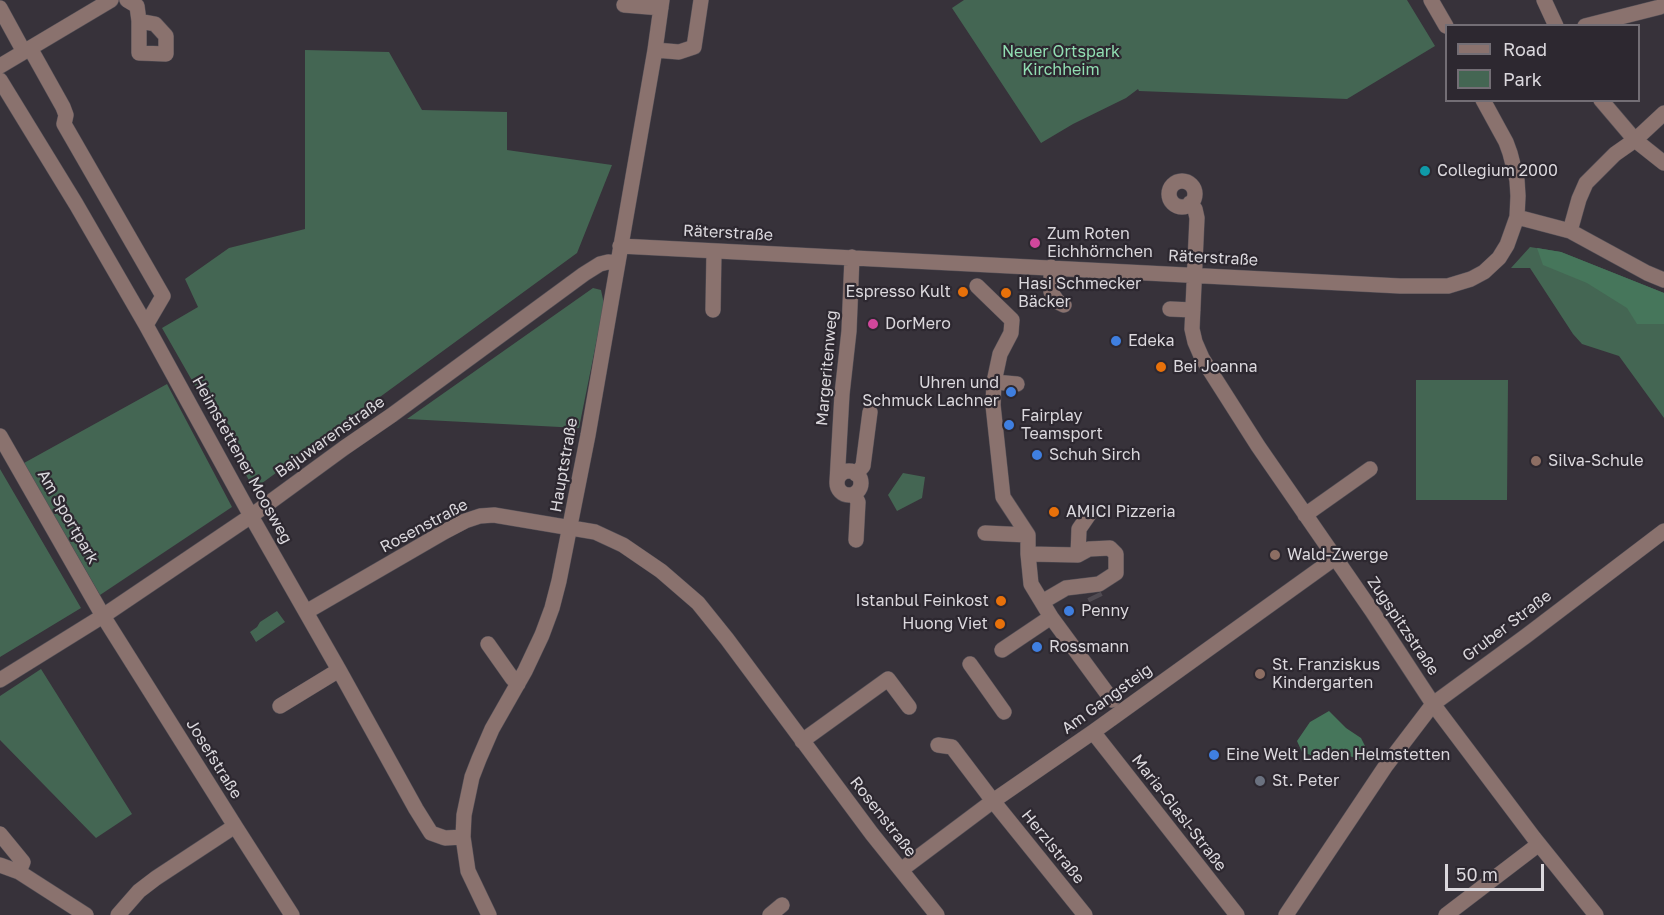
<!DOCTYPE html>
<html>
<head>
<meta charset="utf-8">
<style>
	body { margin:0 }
	#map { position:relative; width:1664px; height:915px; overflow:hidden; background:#37323a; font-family:"Golos Text",sans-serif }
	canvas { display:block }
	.legend { position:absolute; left:1445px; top:24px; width:195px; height:78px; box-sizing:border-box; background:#2d2830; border:2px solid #736e75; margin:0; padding:8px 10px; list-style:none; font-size:18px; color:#dbd8dd }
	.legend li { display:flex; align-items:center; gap:12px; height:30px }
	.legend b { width:30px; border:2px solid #736e75 }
	.scale { position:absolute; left:1445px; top:864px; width:99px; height:27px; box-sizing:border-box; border:3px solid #dbd8dd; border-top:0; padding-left:8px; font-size:18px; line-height:21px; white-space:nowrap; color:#dbd8dd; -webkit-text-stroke:4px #2d2830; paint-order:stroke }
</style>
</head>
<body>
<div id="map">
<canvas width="1664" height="915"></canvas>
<ul class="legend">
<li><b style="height:8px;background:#8a726e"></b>Road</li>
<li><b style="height:16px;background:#446653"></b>Park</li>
</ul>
<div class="scale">50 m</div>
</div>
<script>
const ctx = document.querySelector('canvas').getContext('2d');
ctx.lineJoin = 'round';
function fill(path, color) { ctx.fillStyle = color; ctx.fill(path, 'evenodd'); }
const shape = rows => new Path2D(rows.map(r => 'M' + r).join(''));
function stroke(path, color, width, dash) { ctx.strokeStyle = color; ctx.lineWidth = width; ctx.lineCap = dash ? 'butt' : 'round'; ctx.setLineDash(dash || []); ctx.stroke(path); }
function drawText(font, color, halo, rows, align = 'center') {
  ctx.font = font + ' "Golos Text",sans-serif'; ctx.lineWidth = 4.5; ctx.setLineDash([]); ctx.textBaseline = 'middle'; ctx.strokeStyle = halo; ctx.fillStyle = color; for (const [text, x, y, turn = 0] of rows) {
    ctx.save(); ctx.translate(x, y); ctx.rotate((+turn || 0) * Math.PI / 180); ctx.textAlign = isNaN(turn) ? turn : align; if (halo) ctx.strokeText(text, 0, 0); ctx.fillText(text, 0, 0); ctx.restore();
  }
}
fill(shape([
	[964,0,1407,0,1435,46,1347,99,1139,91,1138,89,1126,98,1073,124,1041,143,952,8],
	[305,50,389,52,422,110,507,112,507,150,612,165,577,253,254,489,162,328,198,307,185,279,229,248,305,229],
	[1530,247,1561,252,1664,293,1664,418,1619,356,1582,344,1573,334,1530,268,1511,268],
	[593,288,601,290,604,304,579,428,407,419],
	[1416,380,1508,380,1507,500,1416,500],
	[167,384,232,507,100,595,24,463],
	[0,469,81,608,0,657],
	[903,473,925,477,922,498,897,511,888,495],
	[277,611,285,622,256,642,250,632,257,627,260,622],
	[41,669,132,814,96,838,0,740,0,696]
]), '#446653');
fill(shape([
	[1537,248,1561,252,1664,293,1664,324,1637,324,1627,308,1587,283,1543,265],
	[1329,711,1346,728,1361,738,1369,754,1360,759,1341,754,1319,758,1302,752,1297,741,1310,722]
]), '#46765b');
stroke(shape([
	[1094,595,1096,599]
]), '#504b52', 15, [15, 8]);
const minor = shape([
	[127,0,137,6,139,21,139,53,166,54,166,36,155,24,139,21],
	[1431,0,1446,26],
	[1544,0,1556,26],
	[624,5,661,8],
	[0,8,24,52],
	[1585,26,1660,7,1664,4],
	[30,48,63,107,66,115,64,124,163,296,146,325],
	[655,50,679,52,694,47,701,0],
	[0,66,111,0],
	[0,80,76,204,146,325,251,516,339,670,416,809,431,833,445,838,463,837],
	[1601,100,1635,140,1664,163],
	'1169 194a13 13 0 1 1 26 0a13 13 0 1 1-26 0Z',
	[1190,203,1195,209,1197,218,1192,329,1195,342,1202,358,1258,446,1372,611,1433,704,1534,838,1596,915],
	[1517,217,1570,231,1647,273,1664,280],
	[1570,231,1579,199,1586,183,1615,154,1635,140,1664,113],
	[620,246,1400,286,1448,286,1471,279,1484,272,1499,258,1507,245,1517,217,1518,196,1517,180,1510,153,1506,142,1483,100],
	[1051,267,1051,292,1058,302,1064,305],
	[977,286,1012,320,1011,333,1000,354,994,382,993,405,1003,497,1028,535,1028,554,1031,584,1051,617,1112,700],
	[1170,309,1193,310],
	[713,310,714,251],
	[994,382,1017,384],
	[0,436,103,616,235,826,156,878,139,891,118,915],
	'837 483a12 12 0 1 1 24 0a12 12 0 1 1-24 0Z',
	[856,474,863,466,870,412],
	[837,482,842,394,849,331,852,257],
	[854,494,858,502,856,540],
	[1305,515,1370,469],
	[985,533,1028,535],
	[1028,554,1078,555,1079,529,1090,513],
	[1042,602,1066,588,1099,584,1116,573,1116,554,1110,548,1089,549,1078,555],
	[306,612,444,532,465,521,480,516,494,515,595,532,623,545,661,571,698,603,727,639,872,834,937,915],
	[488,644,512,678,518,684],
	[1002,650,1051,617],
	[970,664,1004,712],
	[0,680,103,616,251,516,344,448,392,415,584,274,600,264,608,262,618,263],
	[280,706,339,670],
	[1093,732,1237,915],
	[802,741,888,679,909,707],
	[938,745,952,747,993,801,1085,915],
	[235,826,292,915],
	[0,834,23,862,19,872],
	[0,865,19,872,86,915],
	[901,870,993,801,1093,732,1335,558],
	[489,915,468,871,463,837,464,815,472,777,479,759,492,729,525,671,542,635,552,608,559,581,588,435,655,50,662,0],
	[770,915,782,905],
	[1286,915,1385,767,1433,704,1526,636,1664,531],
	[1446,915,1539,844]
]);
stroke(minor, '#555057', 16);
stroke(minor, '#8a726e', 15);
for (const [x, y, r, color] of [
	[1425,171,6,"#0f9aa8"],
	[1035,243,6,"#d1479c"],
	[963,292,6,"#e8710a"],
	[1006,293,6,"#e8710a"],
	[873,324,6,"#d1479c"],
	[1116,341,6,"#3f7fe0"],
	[1161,367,6,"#e8710a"],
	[1011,392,6,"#3f7fe0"],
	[1009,425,6,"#3f7fe0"],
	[1037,455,6,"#3f7fe0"],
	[1536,461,6,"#8d6e63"],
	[1054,512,6,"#e8710a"],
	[1275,555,6,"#8d6e63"],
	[1001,601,6,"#e8710a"],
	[1069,611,6,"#3f7fe0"],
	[1000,624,6,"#e8710a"],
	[1037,647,6,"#3f7fe0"],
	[1260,674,6,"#8d6e63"],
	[1214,755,6,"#3f7fe0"],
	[1260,781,6,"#6b7280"]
]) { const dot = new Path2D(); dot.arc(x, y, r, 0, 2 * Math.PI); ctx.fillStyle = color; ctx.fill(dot); stroke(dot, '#2d2830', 2); }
drawText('16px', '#91deb2', '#2d2830', [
	["Neuer Ortspark",1061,52],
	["Kirchheim",1061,70]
]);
drawText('16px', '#dbd8dd', '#2d2830', [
	["Collegium 2000",1437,171],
	["Zum Roten",1047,234],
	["Eichhörnchen",1047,252],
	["Hasi Schmecker",1018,284],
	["Bäcker",1018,302],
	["Espresso Kult",951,292,"right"],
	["DorMero",885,324],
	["Edeka",1128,341],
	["Bei Joanna",1173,367],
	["Uhren und",999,383,"right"],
	["Schmuck Lachner",999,401,"right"],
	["Fairplay",1021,416],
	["Teamsport",1021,434],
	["Schuh Sirch",1049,455],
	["Silva-Schule",1548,461],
	["AMICI Pizzeria",1066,512],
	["Wald-Zwerge",1287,555],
	["Istanbul Feinkost",989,601,"right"],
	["Penny",1081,611],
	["Huong Viet",988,624,"right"],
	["Rossmann",1049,647],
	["St. Franziskus",1272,665],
	["Kindergarten",1272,683],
	["Eine Welt Laden Helmstetten",1226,755],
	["St. Peter",1272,781]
], 'left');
drawText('16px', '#dbd8dd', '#2d2830', [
	["Räterstraße",728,233,3],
	["Räterstraße",1213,258,3],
	["Margeritenweg",827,368,-85],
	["Bajuwarenstraße",330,437,-35],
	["Heimstettener Moosweg",242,460,61],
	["Hauptstraße",564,465,-80],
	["Am Sportpark",68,517,60],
	["Rosenstraße",424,526,-28],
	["Zugspitzstraße",1403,626,56],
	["Gruber Straße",1507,626,-37],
	["Am Gangsteig",1107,699,-36],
	["Josefstraße",214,759,58],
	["Maria-Glasl-Straße",1179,813,52],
	["Rosenstraße",883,817,52],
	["Herzlstraße",1053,847,51]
]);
</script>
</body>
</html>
